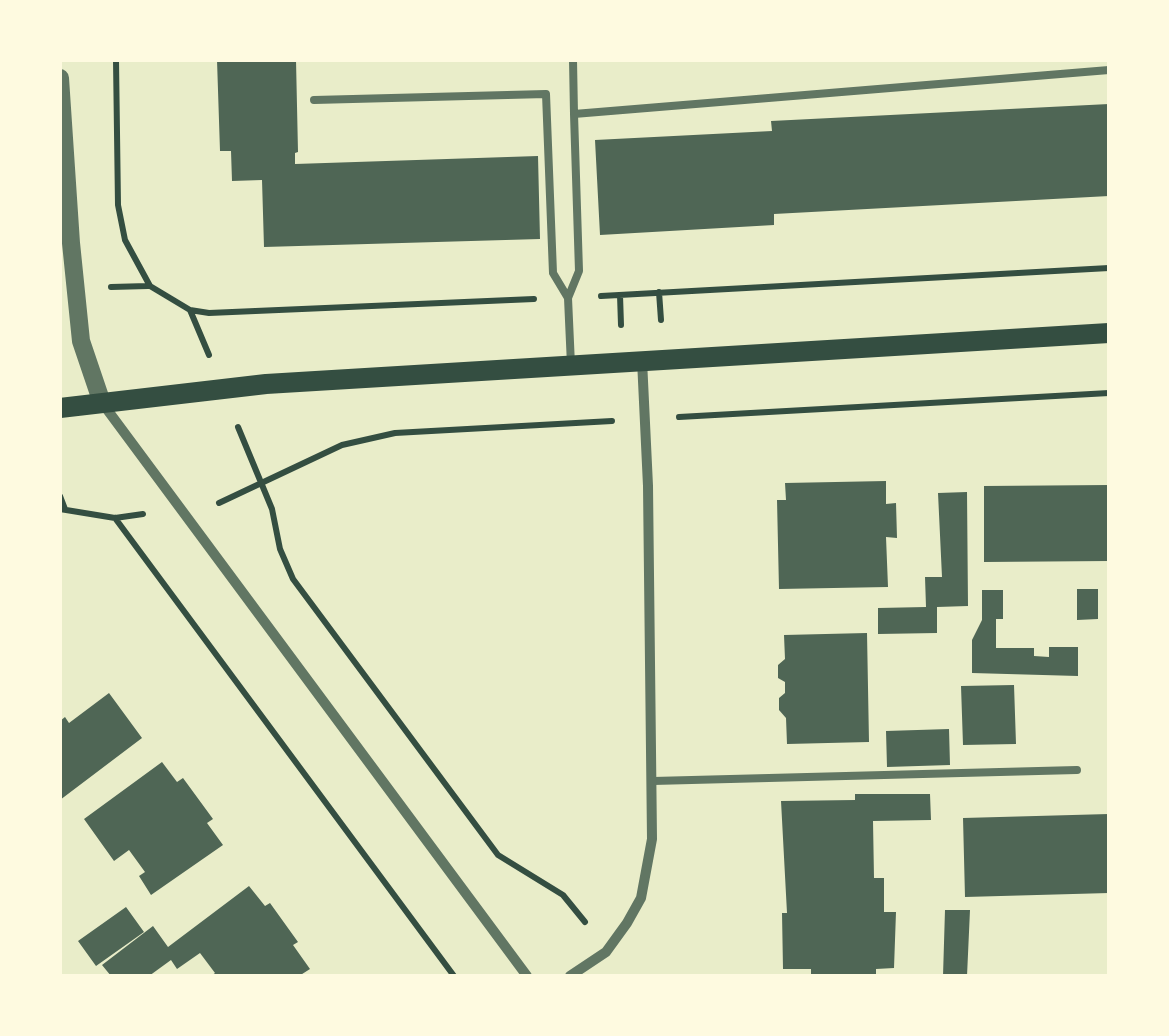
<!DOCTYPE html>
<html>
<head>
<meta charset="utf-8">
<style>
	body { margin:0 }
	#map { position:relative; width:1169px; height:1036px; overflow:hidden; background:#e9edc9; font-family:"Source Sans 3",sans-serif }
	canvas { display:block }
	.frame { position:absolute; inset:0; border:62px solid #fefae0; pointer-events:none }
</style>
</head>
<body>
<div id="map">
<canvas width="1169" height="1036"></canvas>
<div class="frame"></div>
</div>
<script>
const ctx = document.querySelector('canvas').getContext('2d');
ctx.lineJoin = 'round';
function fill(path, color) { ctx.fillStyle = color; ctx.fill(path, 'evenodd'); }
const shape = rows => new Path2D(rows.map(r => 'M' + r).join(''));
function stroke(path, color, width, dash) { ctx.strokeStyle = color; ctx.lineWidth = width; ctx.lineCap = dash ? 'butt' : 'round'; ctx.setLineDash(dash || []); ctx.stroke(path); }
fill(shape([
	[217,60,296,60,298,152,295,153,295,164,538,156,540,239,264,247,262,180,232,181,231,151,220,151],
	[1109,104,1109,196,774,214,774,225,600,235,595,140,772,131,771,121],
	[886,481,886,504,896,503,897,538,886,537,888,587,779,589,777,500,786,500,785,483],
	[1109,485,1109,561,984,562,984,486],
	[967,492,968,606,937,607,937,633,878,634,878,608,926,607,925,577,942,577,938,493],
	[1077,589,1098,589,1098,619,1077,620],
	[982,590,1003,590,1003,619,996,619,996,648,1034,648,1034,656,1049,657,1049,647,1078,647,1078,676,972,673,972,640,982,620],
	[867,633,869,742,787,744,786,718,779,710,779,698,785,693,785,682,778,678,778,665,785,659,784,635],
	[1014,685,1016,744,963,745,961,686],
	[109,693,142,738,60,800,60,721,65,717,69,723],
	[949,729,950,765,887,767,886,731],
	[162,762,177,782,183,778,213,819,207,823,223,845,151,895,139,876,145,872,129,850,114,861,84,819],
	[855,794,930,794,931,820,873,821,874,878,884,878,884,912,896,912,894,968,876,969,876,976,811,976,811,969,783,969,782,913,787,913,781,801,855,800],
	[1109,814,1109,893,965,897,963,818],
	[249,886,265,906,270,903,298,942,293,945,310,969,299,976,211,976,215,973,200,953,177,969,171,960,149,976,111,976,102,965,153,926,168,947],
	[126,907,144,932,96,966,78,941],
	[945,910,970,910,967,976,943,976]
]), '#4f6655');
stroke(shape([
	[116,60,118,205,125,240,150,286,190,310,209,355],
	[111,287,148,286],
	[659,292,661,320],
	[620,295,621,325],
	[601,296,1109,268],
	[190,310,209,313,534,299],
	[679,417,1109,393],
	[238,427,272,509,280,549,293,579,498,855,563,895,585,922],
	[60,496,65,509],
	[219,503,342,445,395,433,612,421],
	[60,509,115,518,143,514],
	[115,518,454,976]
]), '#344e41', 6);
stroke(shape([
	[573,60,574,114],
	[314,100,546,94,553,273,568,298],
	[571,365,568,298,579,271,574,114,1109,70],
	[653,781,1077,770]
]), '#617663', 8);
stroke(shape([
	[103,404,527,976],
	[570,976,606,952,627,923,641,898,652,839,648,486,642,360]
]), '#617663', 10);
stroke(shape([
	[60,78,71,243,81,341,102,403]
]), '#617663', 18);
stroke(shape([
	[60,408,266,384,1109,333]
]), '#344e41', 20);
</script>
</body>
</html>
